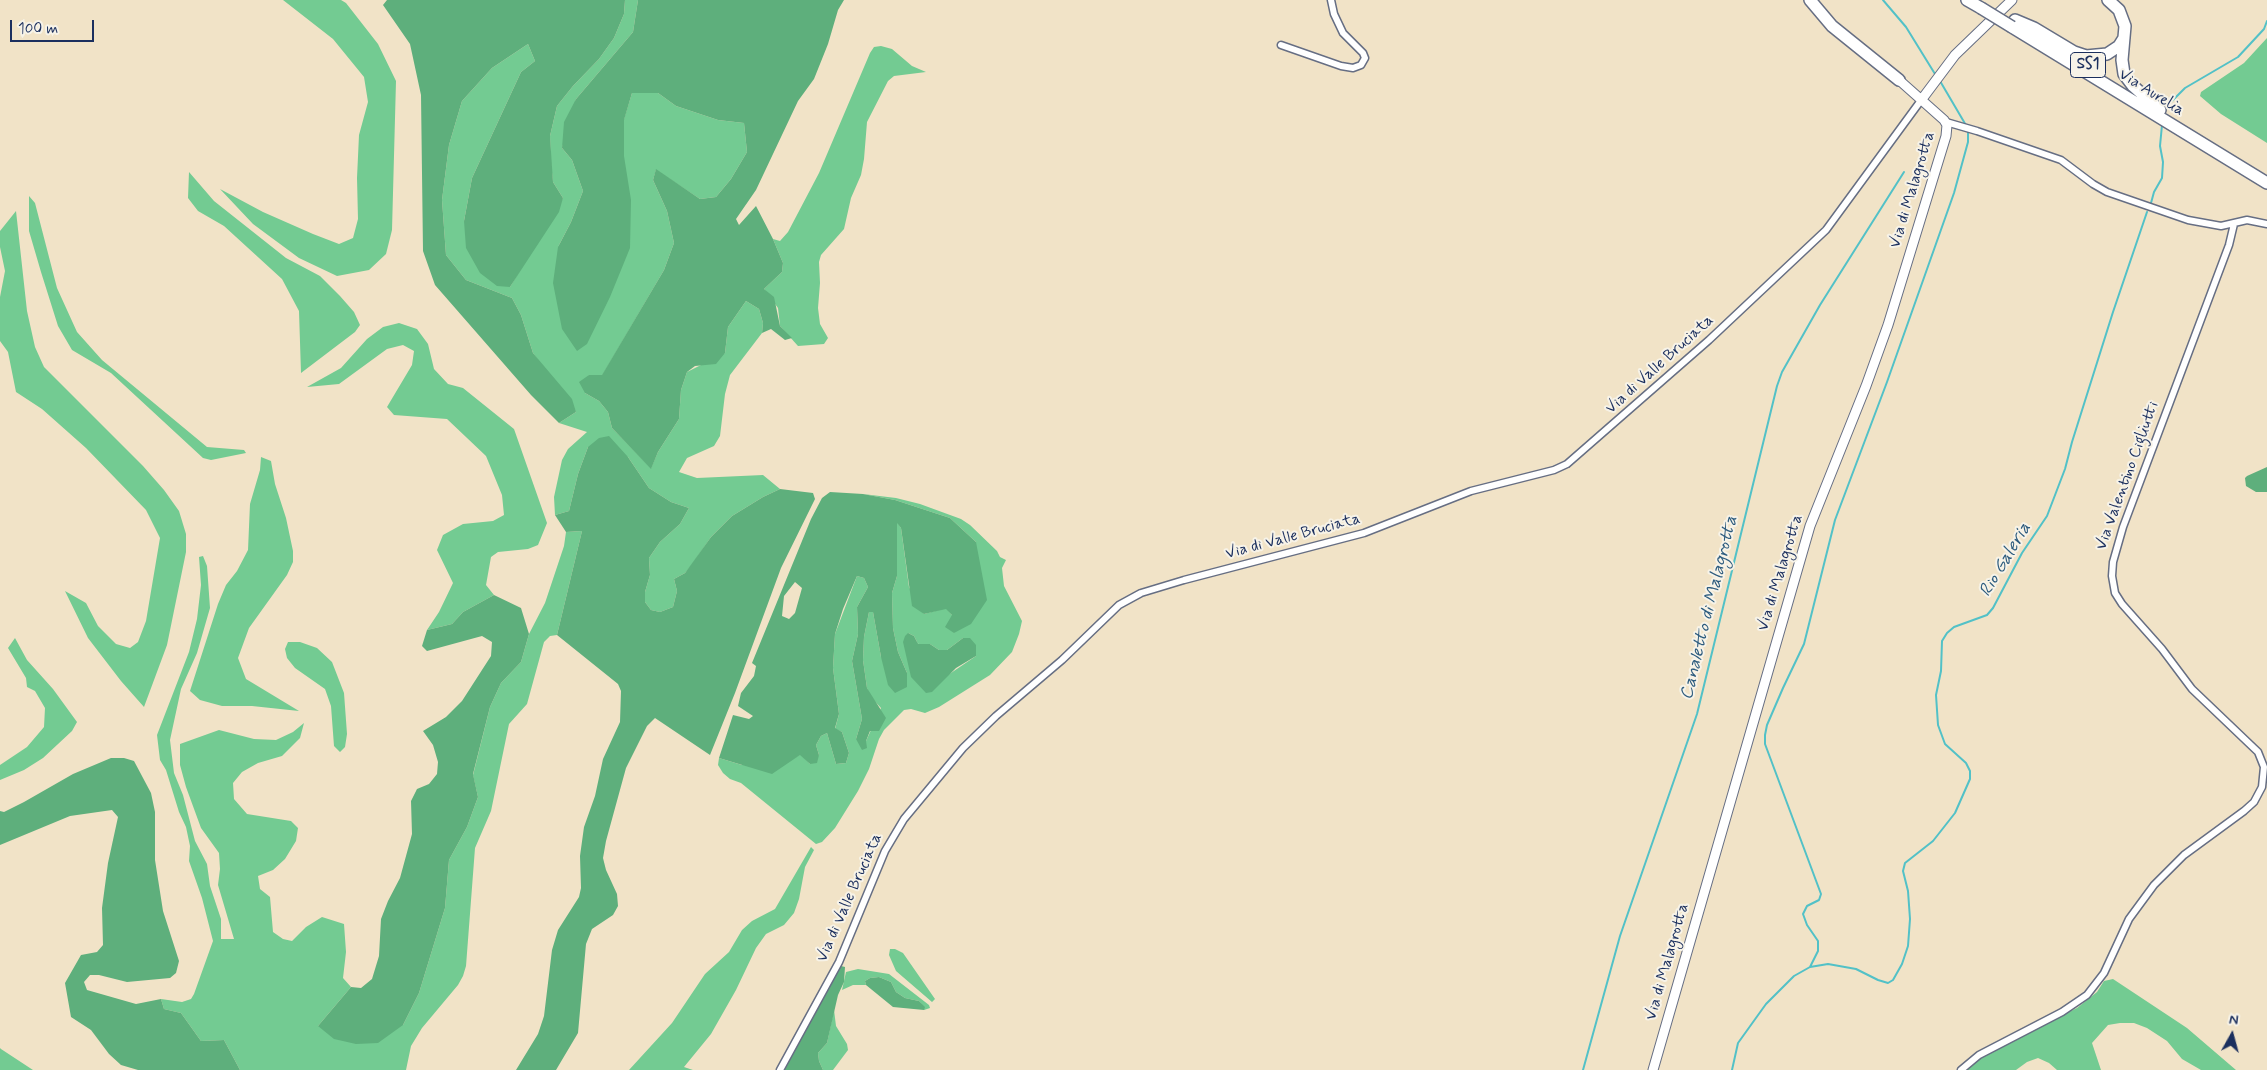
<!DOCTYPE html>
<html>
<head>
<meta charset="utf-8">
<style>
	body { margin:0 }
	#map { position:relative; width:2267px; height:1070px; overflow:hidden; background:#f1e3c7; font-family:Mynerve,sans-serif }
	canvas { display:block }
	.north { position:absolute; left:2207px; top:1010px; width:50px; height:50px; -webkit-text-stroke:4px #f7f3e8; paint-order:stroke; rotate:7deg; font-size:14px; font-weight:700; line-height:20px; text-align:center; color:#1b2f5e }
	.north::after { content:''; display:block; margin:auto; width:18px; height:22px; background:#1b2f5e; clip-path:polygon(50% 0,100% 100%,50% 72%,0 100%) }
	.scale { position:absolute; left:10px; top:20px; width:84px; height:22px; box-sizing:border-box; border:2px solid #1b2f5e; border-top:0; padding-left:6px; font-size:15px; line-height:18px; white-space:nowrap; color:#1b2f5e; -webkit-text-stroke:4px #f7f3e8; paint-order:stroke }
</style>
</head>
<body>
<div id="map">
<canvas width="2267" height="1070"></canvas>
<div class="north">N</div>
<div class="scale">100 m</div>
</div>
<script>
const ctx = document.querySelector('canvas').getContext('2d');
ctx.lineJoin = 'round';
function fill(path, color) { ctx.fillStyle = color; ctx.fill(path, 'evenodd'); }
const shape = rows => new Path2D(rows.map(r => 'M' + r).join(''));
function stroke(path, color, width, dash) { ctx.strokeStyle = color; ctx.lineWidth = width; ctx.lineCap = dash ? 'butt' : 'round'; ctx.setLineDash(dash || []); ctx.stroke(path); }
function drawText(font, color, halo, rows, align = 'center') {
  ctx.font = font + ' Mynerve,sans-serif'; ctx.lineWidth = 4; ctx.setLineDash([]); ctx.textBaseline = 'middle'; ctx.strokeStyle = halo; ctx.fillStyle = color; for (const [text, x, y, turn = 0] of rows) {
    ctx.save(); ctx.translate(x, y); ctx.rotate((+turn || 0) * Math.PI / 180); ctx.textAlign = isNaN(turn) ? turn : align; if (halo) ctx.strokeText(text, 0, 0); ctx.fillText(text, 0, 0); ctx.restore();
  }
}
fill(shape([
	[283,0,341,0,346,3,378,44,396,81,392,230,386,254,369,270,337,276,299,258,253,224,220,189,263,212,313,234,339,244,353,238,358,219,357,178,359,135,368,102,364,77,333,39],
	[625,0,638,0,633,32,576,99,562,148,572,160,583,191,571,222,558,247,624,156,624,119,632,93,658,93,676,106,718,120,744,123,747,152,731,179,716,197,700,199,656,170,653,180,667,211,674,243,664,270,602,376,589,375,585,393,599,401,608,412,612,428,651,468,658,452,679,419,681,390,687,372,725,353,728,327,746,301,759,309,763,323,762,333,730,375,725,394,720,436,714,446,687,458,679,472,697,478,763,475,780,489,763,497,732,516,711,537,691,566,685,573,674,579,677,591,673,607,660,612,651,610,645,602,645,592,650,575,649,558,660,542,680,524,689,508,671,502,649,488,628,457,588,447,578,474,569,511,555,515,554,497,562,460,568,449,587,432,559,423,576,412,533,353,521,315,512,298,466,280,446,255,442,200,449,145,462,101,492,68,528,44,535,61,521,72,472,178,464,221,510,287,563,198,553,182,551,163,550,136,557,106,573,86,599,59,614,38,624,14],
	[2267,38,2267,143,2221,114,2200,96,2201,92,2244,63],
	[881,46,892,49,912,66,926,72,894,76,888,81,867,122,864,159,861,175,851,198,844,229,821,255,819,262,820,283,818,308,820,324,828,338,824,344,798,346,780,326,778,308,764,289,782,272,783,263,773,239,780,241,788,232,819,173,870,53,874,47],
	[189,172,214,201,286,258,320,276,340,296,354,312,360,325,355,332,301,373,299,311,282,279,224,226,198,211,188,198],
	[29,196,35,203,57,288,77,332,102,360,207,447,244,450,246,453,211,460,203,458,111,373,72,350,58,326,41,272,29,231],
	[16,211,27,311,35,347,44,367,143,466,164,490,179,511,186,534,186,552,167,645,144,707,121,681,88,638,65,591,86,603,98,626,116,644,130,648,138,642,146,621,160,538,146,510,86,448,42,409,16,392,8,352,0,341,0,297,5,271,0,247,0,231],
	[399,323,417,329,428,344,434,369,448,384,463,388,514,429,547,523,538,545,528,549,498,552,491,557,486,585,494,595,463,612,452,624,427,630,439,612,453,583,437,550,443,535,463,524,493,521,504,515,502,495,486,456,447,419,394,415,387,407,412,365,414,351,403,345,387,349,339,384,307,387,341,368,367,339,383,327],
	[261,457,271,461,275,484,286,518,293,551,293,562,287,575,249,628,238,658,246,679,299,711,252,706,222,706,200,700,190,691,218,604,226,585,237,571,248,550,250,504,260,470],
	[863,494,896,498,920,504,961,519,970,525,997,551,1000,557,1006,560,1002,568,1004,586,1022,621,1019,634,1012,652,990,675,939,707,925,713,911,709,904,710,884,730,879,739,869,769,858,791,835,828,822,842,816,844,741,783,730,779,723,773,718,765,719,758,742,765,789,761,801,754,810,764,819,755,816,745,821,736,827,733,836,764,846,763,849,753,842,732,835,729,839,714,833,668,835,634,857,576,864,578,868,587,857,607,858,634,852,661,862,719,856,739,866,741,881,708,870,696,867,688,863,660,864,637,869,612,873,612,881,657,907,673,898,652,893,628,892,593,897,576,897,522,901,528,909,587,924,614,946,608,952,615,954,633,976,542,950,518,895,500],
	[908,633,914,636,918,644,930,644,939,650,947,650,963,638,976,656,948,675],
	[582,531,557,635,550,636,544,642,527,704,509,724,491,811,475,848,466,966,463,976,458,985,422,1028,411,1046,406,1070,240,1070,224,1040,201,1041,181,1013,164,1009,161,999,182,1002,191,999,194,994,213,941,202,898,189,861,190,846,186,827,179,812,166,770,160,760,157,735,189,652,197,619,201,585,199,557,203,556,207,566,210,608,197,653,181,689,170,740,174,773,183,795,195,841,207,864,210,886,221,919,221,939,234,939,218,885,220,869,219,853,201,828,186,787,180,765,180,744,219,730,254,739,276,740,293,732,304,723,300,738,282,756,258,763,242,772,233,783,234,799,247,814,291,821,298,828,296,841,285,859,273,870,258,876,260,889,270,897,273,932,283,939,292,941,306,927,322,917,344,924,346,952,343,978,351,987,318,1026,403,1025,419,993,445,908,449,860,467,827,478,797,473,775,490,707,501,683,521,662,529,634,545,603,564,546,566,532],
	[15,638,27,660,53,689,77,722,72,731,43,758,24,770,0,780,0,765,27,747,44,727,45,708,35,691,27,687,26,678,8,648],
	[288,642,300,642,317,648,332,662,344,693,347,734,345,747,340,752,334,746,331,706,325,689,295,668,287,658,285,649],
	[811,847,814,850,805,867,799,899,794,913,784,925,766,934,756,948,736,990,711,1034,684,1067,693,1070,629,1070,672,1023,705,974,729,952,742,930,752,921,775,909],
	[890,949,895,949,903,953,935,999,932,1002,896,971,889,955],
	[858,969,889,974,929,1005,930,1008,924,1010,924,1007,919,1001,905,998,896,992,891,982,879,977,870,978,865,981,866,985,853,985,842,990,846,972],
	[2113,979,2187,1028,2236,1070,2201,1070,2182,1059,2167,1041,2147,1028,2134,1023,2120,1023,2108,1025,2092,1043,2101,1070,2057,1070,2049,1063,2038,1058,2027,1062,2016,1070,1963,1070,1989,1051,2077,1008,2097,992,2104,981],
	[834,1010,836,1026,847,1044,848,1050,833,1070,823,1070,819,1061,818,1053,827,1043],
	[0,1048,1,1049,33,1070,0,1070]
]), '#73cb92');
fill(shape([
	[387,0,625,0,624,14,614,38,599,59,573,86,557,106,550,136,553,182,563,198,559,212,510,287,497,286,480,273,466,248,464,221,472,178,521,72,535,61,528,44,492,68,462,101,449,145,442,200,446,255,466,280,512,298,521,315,533,353,572,399,576,412,559,423,531,395,435,285,423,251,421,95,410,44,383,5],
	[638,0,844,0,838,10,828,44,814,79,798,101,756,190,736,219,739,225,756,206,773,239,783,263,782,272,764,289,774,297,780,326,792,338,785,340,771,329,762,333,763,323,759,309,746,301,728,327,725,353,716,364,695,366,687,372,681,390,679,419,658,452,651,469,612,428,608,412,599,401,585,393,579,382,589,375,602,375,664,270,674,243,667,211,653,180,656,169,700,199,716,197,731,179,747,152,744,123,718,120,676,106,658,93,632,93,624,120,624,156,631,200,630,248,610,297,587,344,577,351,562,329,553,283,558,247,571,222,583,191,572,160,562,148,564,122,576,99,633,32],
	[609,436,628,457,649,488,671,502,689,508,680,524,660,542,649,558,650,575,645,592,645,602,651,610,660,612,673,607,677,591,674,579,685,573,711,537,732,516,763,497,780,489,813,493,815,499,781,568,735,693,710,755,655,718,647,726,626,768,606,841,603,858,606,870,617,894,618,906,613,915,592,929,586,944,578,1033,556,1070,516,1070,538,1034,544,1016,552,950,558,930,579,897,581,888,580,856,584,827,595,796,603,759,620,722,621,691,618,684,557,635,582,531,566,532,555,515,569,511,578,474,588,447,599,438],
	[2267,467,2267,492,2256,492,2246,486,2245,478,2247,476],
	[830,492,863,494,895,500,950,518,976,542,987,600,971,624,954,633,945,627,952,615,946,609,924,614,912,606,901,528,897,523,897,576,892,593,893,628,898,652,907,673,907,687,895,693,888,685,881,657,873,612,869,612,864,637,863,660,867,688,886,718,879,731,870,731,866,741,867,748,862,750,856,739,862,719,852,661,858,634,857,607,868,587,864,578,857,576,843,609,835,634,833,668,839,714,835,728,842,732,849,753,846,763,836,764,827,733,821,736,816,745,819,755,817,763,810,764,800,755,772,774,719,758,733,715,749,719,753,716,738,706,741,693,754,676,756,666,752,663,811,519,822,498],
	[795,582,802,588,795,613,789,619,782,616,784,596],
	[494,595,521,608,529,634,521,662,501,683,490,707,473,774,478,797,467,827,449,860,445,908,419,993,403,1025,378,1043,356,1044,334,1039,318,1026,351,987,361,988,372,979,379,956,381,919,388,901,400,878,412,834,411,801,417,789,429,784,437,774,438,762,433,745,423,731,446,717,462,701,491,656,492,642,482,636,427,651,422,646,427,630,452,624,463,612],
	[908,633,914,636,918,644,930,644,939,650,947,650,963,638,970,638,976,645,976,656,956,668,932,692,926,693,911,677,903,642,905,636],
	[111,758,124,758,134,761,151,793,155,812,155,860,163,911,179,961,176,973,170,978,127,982,99,975,90,975,84,982,87,990,136,1004,161,999,164,1009,181,1013,201,1041,224,1040,240,1070,138,1070,121,1065,109,1054,91,1030,71,1017,65,983,81,955,97,952,103,945,102,908,108,863,118,817,112,810,70,816,0,845,0,811,4,812,24,802,73,774],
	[841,966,845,967,844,982,838,995,827,1043,818,1053,819,1061,823,1070,784,1070],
	[879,977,891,982,896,992,905,998,919,1001,925,1007,924,1010,893,1007,866,985,865,981,870,978]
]), '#5eaf7c');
stroke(shape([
	[1883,0,1906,27,1935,74],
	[1940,81,1967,127],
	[2169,104,2185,88,2238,57,2264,29,2267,21],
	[2151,203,2154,192,2162,178,2163,162,2160,146,2162,125],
	[1810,967,1818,951,1818,941,1807,925,1803,914,1807,906,1819,900,1821,894,1765,744,1765,735,1767,725,1783,688,1804,644,1835,520,1887,382,1954,193,1968,142,1968,131],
	[1583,1070,1620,936,1697,714,1777,386,1782,372,1820,305,1904,172],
	[1732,1070,1738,1043,1766,1004,1794,976,1810,967,1828,964,1856,969,1878,980,1888,983,1893,980,1902,964,1908,946,1910,919,1908,891,1903,871,1905,863,1933,841,1955,813,1970,779,1970,771,1966,763,1945,744,1938,725,1936,695,1941,671,1942,641,1947,633,1954,627,1987,615,1993,608,2022,553,2047,516,2065,469,2072,442,2113,312,2147,212]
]), '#52c1c7', 2);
const minor = shape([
	[1281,45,1341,66,1353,68,1361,65,1365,58,1363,53,1343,33,1334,14,1331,0],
	[1946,122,1977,131,2061,160,2093,184,2107,192,2188,220,2221,226,2247,220,2267,224],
	[780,1070,839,962,885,851,904,819,963,748,996,716,1062,660,1119,605,1141,593,1184,580,1364,533,1471,491,1554,470,1567,464,1709,340,1826,230,1922,99],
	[1961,1070,1979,1055,2062,1012,2087,995,2104,973,2129,919,2154,885,2184,855,2244,811,2254,802,2262,787,2264,767,2258,752,2192,689,2162,649,2122,604,2115,593,2112,576,2113,562,2123,527,2229,245,2234,224]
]);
const secondary = shape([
	[1922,99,1955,55,2012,0],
	[1653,1070,1810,526,1866,386,1888,325,1946,136,1947,125,1944,120,1899,80]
]);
const trunk = shape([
	[1810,0,1832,26,1899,80],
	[1967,0,1981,8],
	[2108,0,2119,10,2125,26,2122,60,2124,74,2133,86,2160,110],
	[2015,20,2034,28,2074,52,2086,56,2107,54,2119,46,2124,38],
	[2012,27,2267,183]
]);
stroke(minor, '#666e83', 9);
stroke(secondary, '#666e83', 11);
stroke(trunk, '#666e83', 14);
stroke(minor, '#fff', 6);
stroke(secondary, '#fff', 9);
stroke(trunk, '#fff', 11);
const trunkBridge = shape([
	[1981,8,2012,27]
]);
stroke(trunkBridge, '#666e83', 14, []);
stroke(trunkBridge, '#fff', 11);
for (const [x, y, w] of [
	[2088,65,35]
]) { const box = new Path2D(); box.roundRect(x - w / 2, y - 12.5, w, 25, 4); ctx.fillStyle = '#f7f3e8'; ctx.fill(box); stroke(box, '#1b2f5e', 1); }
drawText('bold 15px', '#1b2f5e', null, [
	["SS1",2088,65]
]);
drawText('16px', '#1b2f5e', '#f7f3e8', [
	["Via Aurelia",2151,93,32],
	["Via di Malagrotta",1913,190,-73],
	["Via di Valle Bruciata",1660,365,-42],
	["Via Valentino Cigliutti",2128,476,-70],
	["Via di Valle Bruciata",1293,537,-15],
	["Via di Malagrotta",1781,573,-73],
	["Via di Valle Bruciata",850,898,-66],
	["Via di Malagrotta",1668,962,-74]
]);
drawText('italic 18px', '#2c5b7e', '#f7f3e8', [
	["Rio Galeria",2006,560,-59],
	["Canaletto di Malagrotta",1710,608,-76]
]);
</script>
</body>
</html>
